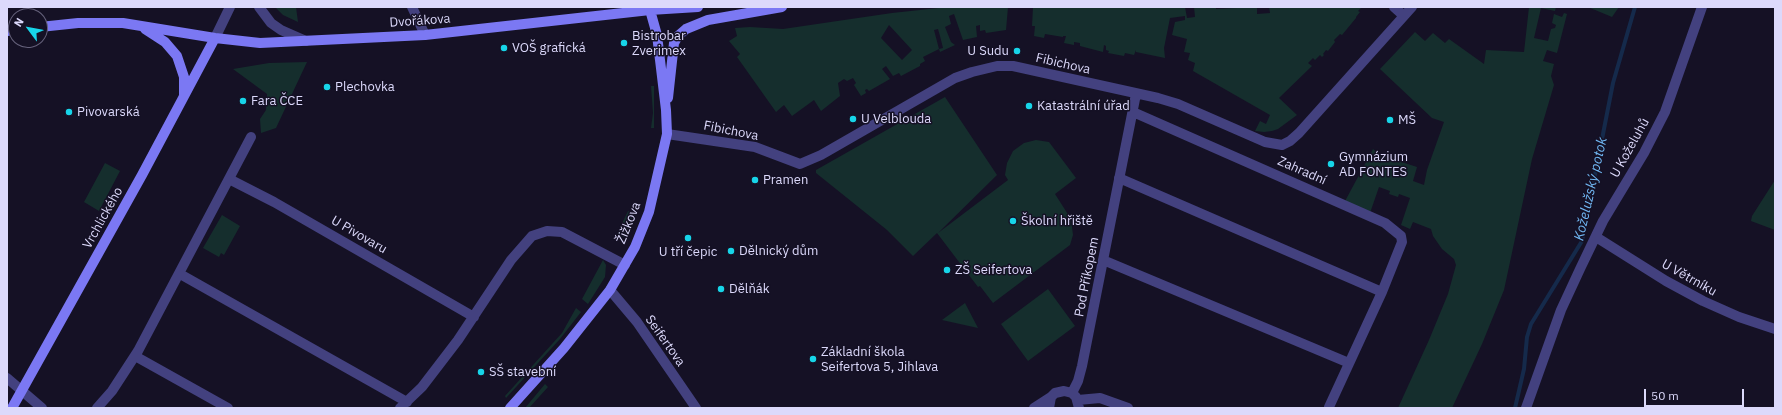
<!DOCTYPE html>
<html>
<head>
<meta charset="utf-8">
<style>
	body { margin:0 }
	#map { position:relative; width:1782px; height:415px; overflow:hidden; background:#151125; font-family:"IBM Plex Sans",sans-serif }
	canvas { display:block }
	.frame { position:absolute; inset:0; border:8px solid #dcd9fb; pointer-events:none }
	.north { position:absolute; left:8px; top:8px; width:40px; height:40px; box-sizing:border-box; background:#151125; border:1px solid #65617b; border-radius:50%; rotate:302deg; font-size:11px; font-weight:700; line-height:16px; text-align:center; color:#dcd9fb }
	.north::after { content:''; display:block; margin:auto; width:14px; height:18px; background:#17d5e9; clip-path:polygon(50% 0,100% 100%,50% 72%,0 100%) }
	.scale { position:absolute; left:1644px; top:389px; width:100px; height:18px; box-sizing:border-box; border:2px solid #dcd9fb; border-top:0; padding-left:5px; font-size:12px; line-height:14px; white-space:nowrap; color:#dcd9fb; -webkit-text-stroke:3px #151125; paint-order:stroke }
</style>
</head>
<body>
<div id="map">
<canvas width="1782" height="415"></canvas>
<div class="frame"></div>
<div class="north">N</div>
<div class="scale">50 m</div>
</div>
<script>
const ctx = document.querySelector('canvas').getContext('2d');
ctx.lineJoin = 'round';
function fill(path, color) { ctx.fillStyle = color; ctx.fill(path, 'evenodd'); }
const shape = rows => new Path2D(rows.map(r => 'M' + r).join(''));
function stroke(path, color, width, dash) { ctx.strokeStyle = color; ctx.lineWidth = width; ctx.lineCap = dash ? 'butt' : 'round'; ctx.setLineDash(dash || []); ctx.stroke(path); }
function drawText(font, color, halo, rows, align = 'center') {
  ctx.font = font + ' "IBM Plex Sans",sans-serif'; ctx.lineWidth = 3; ctx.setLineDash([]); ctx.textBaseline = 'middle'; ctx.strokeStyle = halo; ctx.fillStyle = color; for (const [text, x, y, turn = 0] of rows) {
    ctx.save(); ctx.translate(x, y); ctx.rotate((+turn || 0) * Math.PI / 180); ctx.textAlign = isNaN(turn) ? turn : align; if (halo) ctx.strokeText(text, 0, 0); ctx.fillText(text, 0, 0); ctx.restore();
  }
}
fill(shape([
	[275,7,296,7,298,22,283,15],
	[948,7,1008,7,1006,30,986,33,985,30,980,31,980,25,976,26,977,37,963,40,954,14,949,16,951,24,945,27,951,42,955,45,940,52,939,49,943,48,940,36,938,29,934,30,939,49,923,57,925,61,920,64,920,66,901,76,899,73,893,76,886,66,882,69,890,79,869,91,867,89,865,90,866,93,861,96,854,85,856,83,853,78,847,81,844,79,838,83,840,96,821,111,814,100,792,116,784,105,776,112,737,57,740,54,729,41,737,36,735,28,750,27,783,29,892,13],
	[889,25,912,50,902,60,881,38],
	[1033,7,1185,7,1187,18,1195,17,1194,7,1216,7,1216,9,1257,7,1257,14,1270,13,1269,7,1362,7,1358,11,1360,12,1356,17,1356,18,1342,35,1340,34,1334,40,1335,42,1328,51,1326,50,1323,54,1324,55,1322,57,1320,55,1315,60,1313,58,1308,63,1312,66,1279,98,1297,115,1278,129,1272,131,1264,132,1255,131,1260,121,1266,124,1270,115,1193,71,1195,63,1188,60,1190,53,1184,52,1187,39,1172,35,1175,22,1185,20,1185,16,1170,18,1164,48,1165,58,1136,52,1136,50,1134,55,1125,53,1124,56,1108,53,1109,51,1106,50,1106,46,1104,45,1103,52,1080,46,1080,43,1074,42,1074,45,1064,43,1066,36,1063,36,1063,37,1045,34,1044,38,1034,36,1035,26,1032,26],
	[1529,7,1556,7,1555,11,1541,8,1534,38,1548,41,1551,29,1555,28,1556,25,1552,23,1554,14,1562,17,1564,13,1567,14,1557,53,1547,50,1543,61,1554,64,1551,76,1554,85,1532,159,1504,290,1482,344,1452,408,1398,408,1429,340,1448,294,1456,265,1454,259,1442,249,1433,236,1431,229,1413,222,1410,229,1401,225,1410,198,1399,194,1398,197,1389,194,1390,191,1379,187,1370,213,1344,203,1373,149,1380,155,1417,167,1413,181,1424,185,1427,170,1444,122,1432,118,1380,69,1415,32,1425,41,1433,33,1445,43,1449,39,1484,64,1486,50,1524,52],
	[1588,7,1619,7,1612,17],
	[307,62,276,128,261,133,260,119,266,110,267,94,233,69,269,63],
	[651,86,654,86,654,128,651,128,653,113],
	[945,97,997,175,938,233,1008,180,1005,175,1007,163,1013,151,1024,143,1036,140,1049,142,1076,178,1055,194,1071,219,1073,235,1070,245,993,303,980,286,978,287,937,233,913,256,887,230,816,173,816,170],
	[105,163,120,171,99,211,84,202],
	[1775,180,1775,230,1751,221,1752,216],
	[628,211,636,214,626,238,617,234],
	[222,215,240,226,224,255,221,253,219,257,203,248],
	[603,260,606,265,605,277,588,304,582,299],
	[1048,289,1075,326,1028,361,1001,324],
	[965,303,978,328,942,320],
	[576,308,581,312,560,339,506,398,505,396,562,333],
	[545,384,548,387,529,408,525,408]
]), '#152e2d');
stroke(shape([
	[1515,408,1524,369,1527,337,1531,324,1582,241,1613,83,1635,7]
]), '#152a4b', 4);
stroke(shape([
	[259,7,271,23,281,30,306,41],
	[412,7,425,35],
	[1394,7,1404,16],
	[215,38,230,7],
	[1133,112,1385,223,1401,236,1402,242,1382,292,1329,407],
	[667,134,755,147,800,164,821,155,955,78,972,72,997,66,1013,66,1158,98,1178,104,1265,142,1282,145,1290,141,1299,133,1412,7],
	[1119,178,1382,292],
	[229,179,274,202,474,317],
	[1596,237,1666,281,1703,301,1739,317,1775,329],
	[1103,260,1349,363],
	[180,274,407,402],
	[610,290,637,322,696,408],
	[135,356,228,408],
	[7,378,42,408],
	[1072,393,1078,381,1082,366,1136,94],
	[1078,400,1100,398,1128,408],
	[97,408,112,391,138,351,251,137],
	[400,408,422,387,458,340,511,260,532,236,547,231,562,232,625,265],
	[1034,408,1051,397],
	[1049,408,1051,397,1055,393,1064,391,1072,393,1076,397,1079,408],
	[1526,408,1561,310,1580,269,1603,221,1644,153,1665,112,1702,7]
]), '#43417f', 10);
stroke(shape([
	[40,27,78,23,123,23,215,38,260,43,425,35,650,10,698,7],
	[145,29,165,42,177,56,184,77,184,95],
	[7,31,16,29],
	[668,98,674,43,678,36,686,29,708,20,782,7],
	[12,408,142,175,215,38],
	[510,408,564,348,610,290,635,247,649,212,667,134,666,110,657,35,650,10]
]), '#7b78f3', 10);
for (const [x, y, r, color] of [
	[624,43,4,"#17d5e9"],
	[504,48,4,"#17d5e9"],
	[1017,51,4,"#17d5e9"],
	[327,87,4,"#17d5e9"],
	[243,101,4,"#17d5e9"],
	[1029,106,4,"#17d5e9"],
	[69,112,4,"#17d5e9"],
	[853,119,4,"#17d5e9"],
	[1390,120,4,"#17d5e9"],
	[1331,164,4,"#17d5e9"],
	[755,180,4,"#17d5e9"],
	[1013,221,4,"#17d5e9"],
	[688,238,4,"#17d5e9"],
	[731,251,4,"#17d5e9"],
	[947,270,4,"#17d5e9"],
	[721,289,4,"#17d5e9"],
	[813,359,4,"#17d5e9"],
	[481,372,4,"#17d5e9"]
]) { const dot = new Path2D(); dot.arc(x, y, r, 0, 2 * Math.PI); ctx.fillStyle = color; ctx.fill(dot); stroke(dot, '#151125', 1.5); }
drawText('13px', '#dcd9fb', '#151125', [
	["Dvořákova",420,21,-4],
	["Fibichova",1063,64,13],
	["Fibichova",731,131,11],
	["U Koželuhů",1630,148,-61],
	["Zahradní",1302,171,24],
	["Vrchlického",103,218,-61],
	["Žižkova",629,223,-68],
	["U Pivovaru",359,235,30],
	["Pod Příkopem",1087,277,-79],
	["U Větrníku",1689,278,29],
	["Seifertova",665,341,55]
]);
drawText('13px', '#dcd9fb', '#151125', [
	["Bistrobar",632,36],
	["Zverimex",632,51],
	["VOŠ grafická",512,48],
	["U Sudu",1009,51,"right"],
	["Plechovka",335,87],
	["Fara ČCE",251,101],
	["Katastrální úřad",1037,106],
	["Pivovarská",77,112],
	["U Velblouda",861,119],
	["MŠ",1398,120],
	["Gymnázium",1339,157],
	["AD FONTES",1339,172],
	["Pramen",763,180],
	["Školní hřiště",1021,221],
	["Dělnický dům",739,251],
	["U tří čepic",688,252,"center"],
	["ZŠ Seifertova",955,270],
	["Dělňák",729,289],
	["Základní škola",821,352],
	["Seifertova 5, Jihlava",821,367],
	["SŠ stavební",489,372]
], 'left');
drawText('italic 14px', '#70b6f2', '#151125', [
	["Koželužský potok",1591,189,-77]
]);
</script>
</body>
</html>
